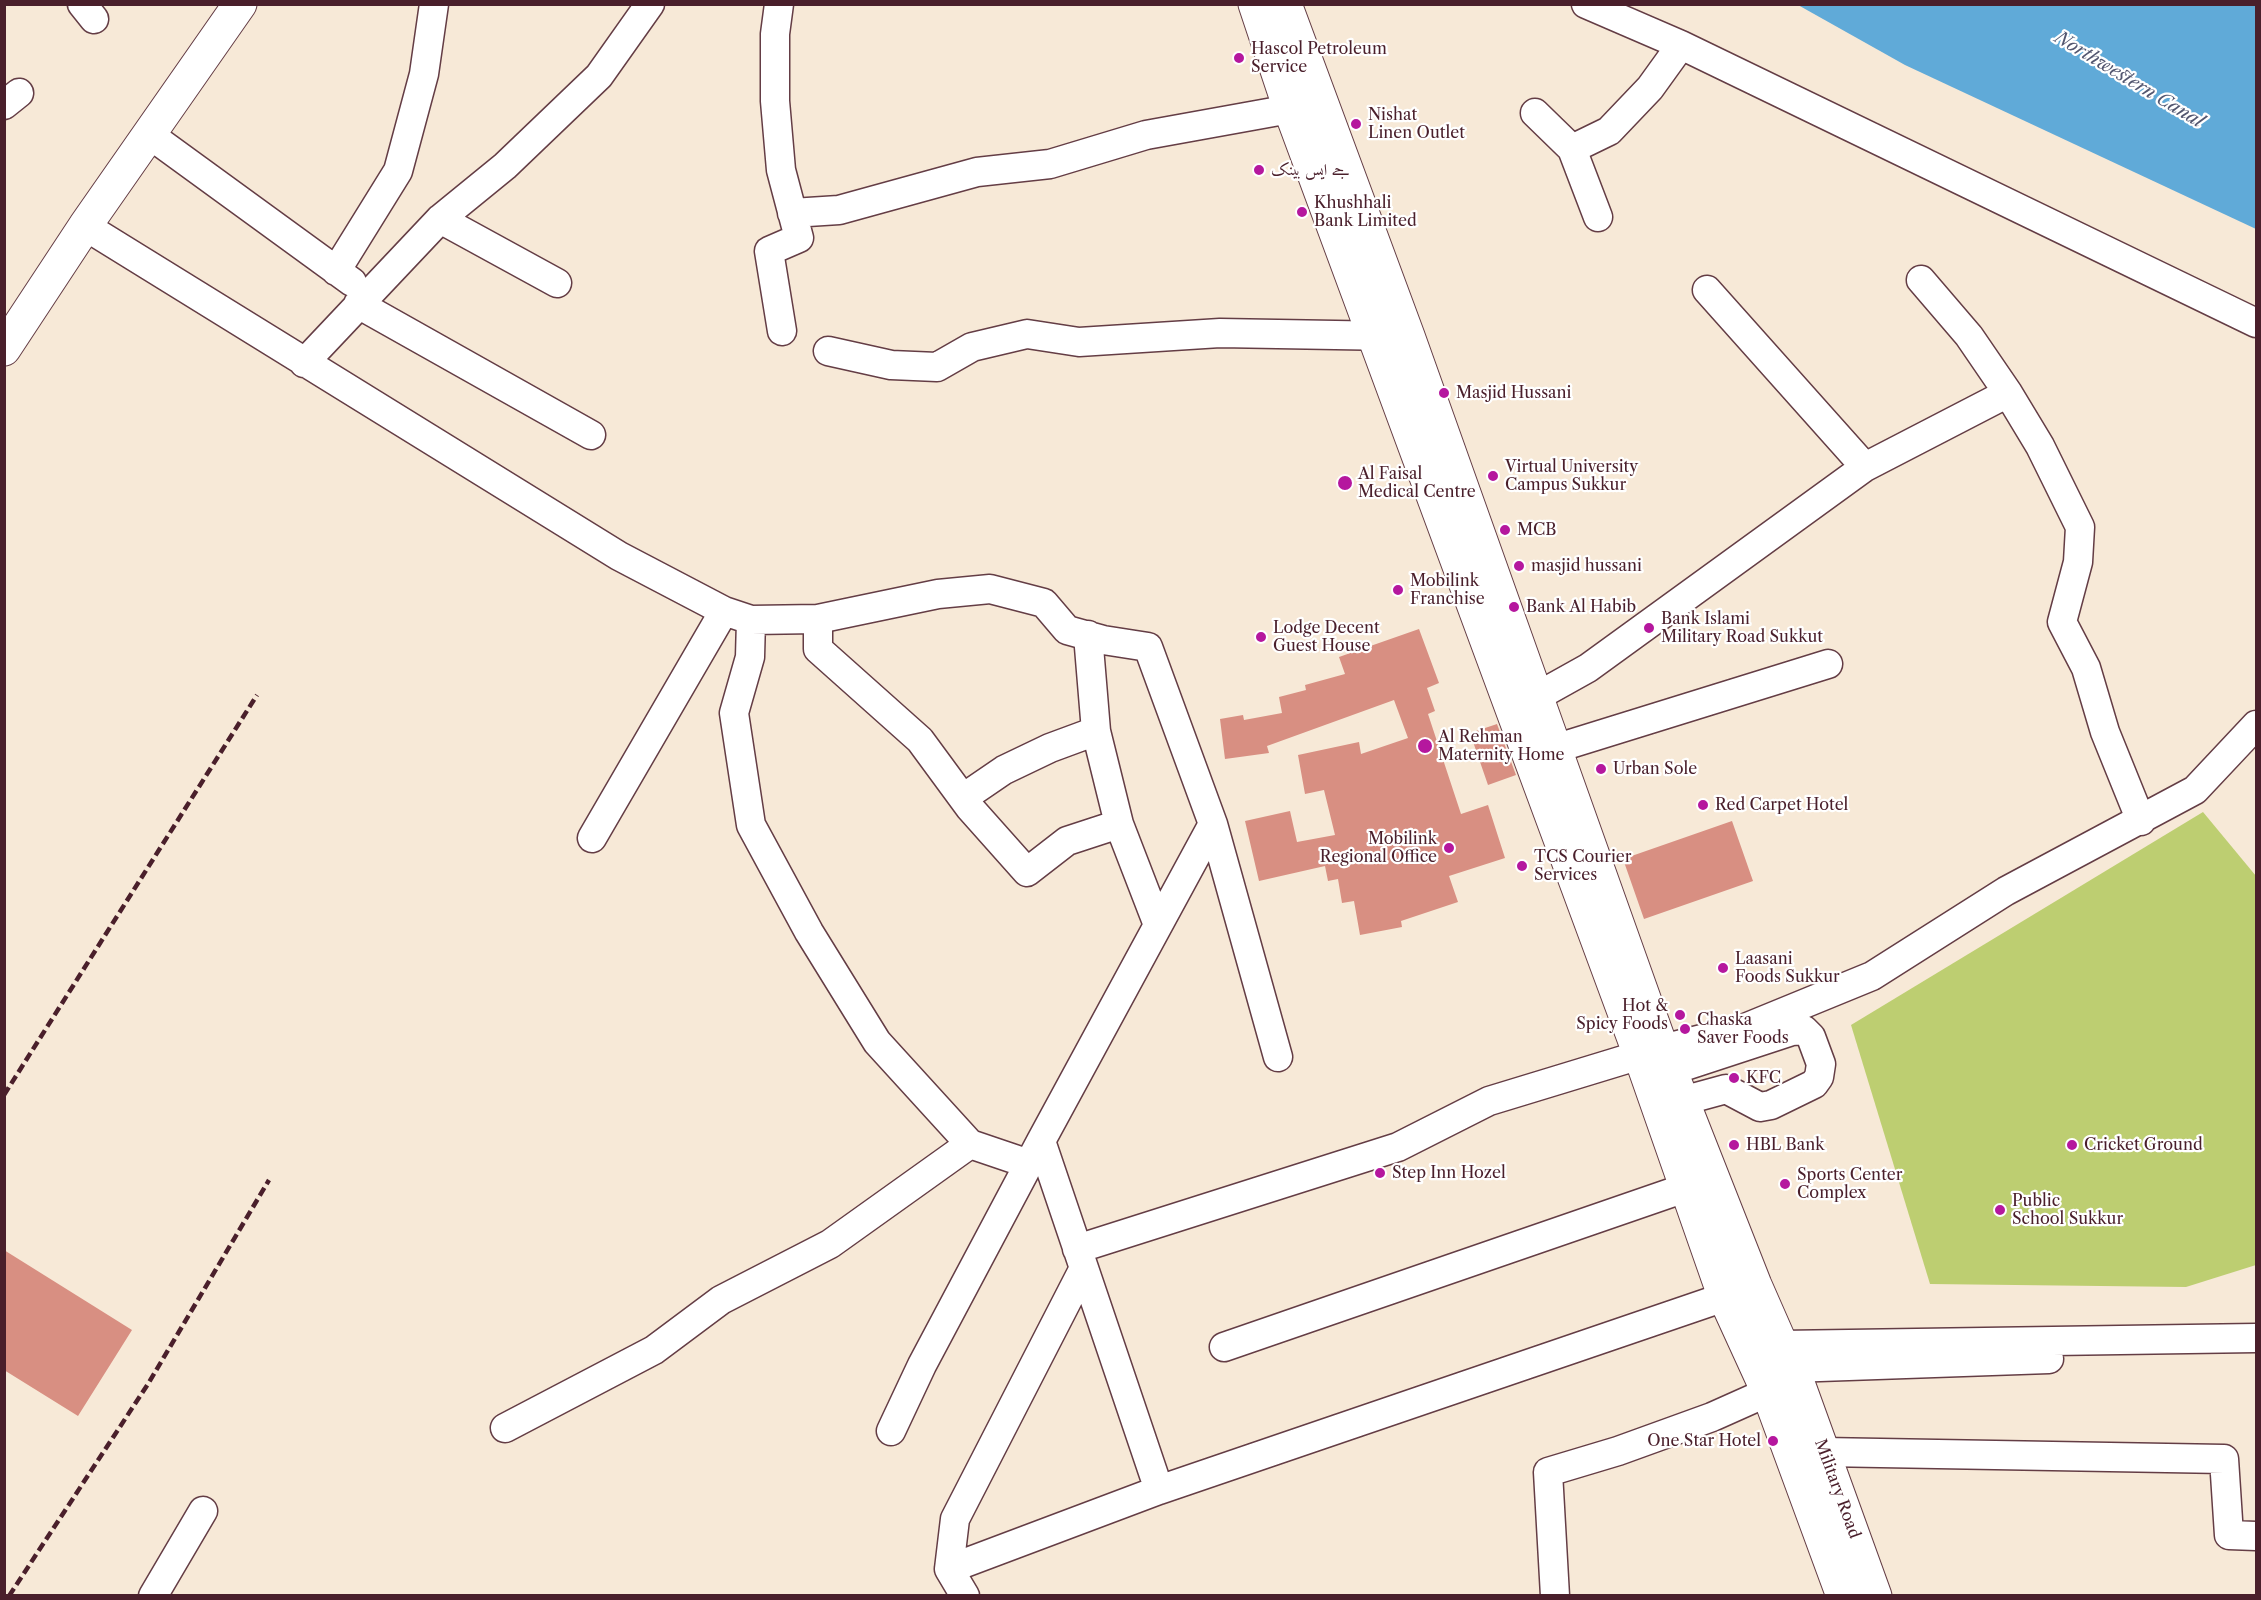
<!DOCTYPE html>
<html>
<head>
<meta charset="utf-8">
<style>
	body { margin:0 }
	#map { position:relative; width:2261px; height:1600px; overflow:hidden; background:#f7e9d7; font-family:"Libre Caslon Text",serif }
	canvas { display:block }
	.frame { position:absolute; inset:0; border:6px solid #4a1f2b; pointer-events:none }
</style>
</head>
<body>
<div id="map">
<canvas width="2261" height="1600"></canvas>
<div class="frame"></div>
</div>
<script>
const ctx = document.querySelector('canvas').getContext('2d');
ctx.lineJoin = 'round';
function fill(path, color) { ctx.fillStyle = color; ctx.fill(path, 'evenodd'); }
const shape = rows => new Path2D(rows.map(r => 'M' + r).join(''));
function stroke(path, color, width, dash) { ctx.strokeStyle = color; ctx.lineWidth = width; ctx.lineCap = dash ? 'butt' : 'round'; ctx.setLineDash(dash || []); ctx.stroke(path); }
function drawText(font, color, halo, rows, align = 'center') {
  ctx.font = font + ' "Libre Caslon Text",Amiri,serif'; ctx.lineWidth = 4.5; ctx.setLineDash([]); ctx.textBaseline = 'middle'; ctx.strokeStyle = halo; ctx.fillStyle = color; for (const [text, x, y, turn = 0] of rows) {
    ctx.save(); ctx.translate(x, y); ctx.rotate((+turn || 0) * Math.PI / 180); ctx.textAlign = isNaN(turn) ? turn : align; if (halo) ctx.strokeText(text, 0, 0); ctx.fillText(text, 0, 0); ctx.restore();
  }
}
fill(shape([
	[2203,812,2256,876,2256,1265,2186,1287,1930,1284,1851,1025]
]), '#bdce71');
fill(shape([
	[1798,5,2256,5,2256,229,1905,65]
]), '#60aad8');
fill(shape([
	[1419,629,1439,683,1427,688,1435,711,1428,714,1461,814,1488,805,1505,858,1449,876,1458,902,1401,921,1402,927,1360,935,1354,901,1342,903,1338,879,1328,881,1325,866,1259,881,1245,821,1290,811,1297,842,1335,835,1324,790,1305,794,1298,755,1359,742,1361,754,1408,738,1394,700,1267,746,1269,753,1225,759,1220,719,1243,715,1244,720,1282,713,1279,697,1306,690,1305,685,1345,674,1339,657],
	[1497,724,1516,775,1488,785,1470,733],
	[1732,821,1753,881,1644,919,1623,859],
	[4,1250,132,1330,78,1416,4,1370]
]), '#d88f82');
const minor = shape([
	[82,4,94,19],
	[779,4,775,34,775,101,781,170,799,238,769,251,782,331],
	[1586,4,1681,45,2256,323],
	[4,105,19,93],
	[1535,113,1572,149,1598,217],
	[150,135,352,282],
	[1572,149,1609,131,1650,88,1681,45],
	[792,213,839,210,977,172,1050,164,1146,135,1290,109],
	[440,219,557,283],
	[85,226,619,556,724,611,751,620,818,619,938,594,990,589,1044,603,1067,630,1103,640,1148,647,1213,824,1278,1057],
	[336,271,398,171,424,74,434,4],
	[1921,280,1969,336,2008,393,2040,446,2080,527,2078,562,2062,622,2086,668,2105,732,2141,821],
	[1707,290,1865,467],
	[358,304,591,435],
	[828,351,891,365,937,367,972,347,1027,334,1079,342,1220,333,1393,336],
	[304,363,440,219,505,166,599,76,650,4],
	[818,619,818,649,920,740,970,808,1027,872,1067,841,1119,824],
	[751,620,750,657,734,713,751,825,809,932,877,1042,970,1144,1029,1164],
	[1088,635,1096,731,1119,824,1158,925],
	[1536,697,1588,668,1865,467,2008,393],
	[1554,749,1828,664],
	[963,798,1004,770,1050,748,1096,731],
	[592,838,724,611],
	[1662,1049,1745,1028,1872,976,2006,891,2195,790,2256,725],
	[1670,1071,1792,1031,1804,1030,1811,1037,1821,1064,1819,1077,1814,1084,1771,1105,1760,1107,1726,1089,1682,1101],
	[1041,1141,1159,1490],
	[1077,1249,1398,1147,1489,1101,1640,1055],
	[1781,1345,2256,1338],
	[1224,1347,1685,1188],
	[1791,1368,2049,1359],
	[505,1428,654,1350,721,1300,830,1244,970,1144],
	[891,1431,922,1365,1041,1141,1213,824],
	[1823,1452,2224,1459,2229,1535,2256,1536],
	[949,1569,1159,1490,1745,1290],
	[153,1596,203,1511],
	[965,1596,949,1569,955,1519,1084,1268],
	[1555,1596,1548,1472,1618,1451,1712,1417,1768,1392,1790,1386]
]);
const major = shape([
	[1255,4,1290,109,1640,1055,1725,1298,1768,1392,1843,1596],
	[1285,4,1408,336,1662,1049,1755,1285,1798,1383,1875,1596],
	[4,349,85,226,240,4]
]);
stroke(minor, '#643d45', 31);
stroke(major, '#643d45', 35);
stroke(minor, '#fff', 28);
stroke(major, '#fff', 33);
stroke(shape([
	[4,1095,257,695],
	[9,1596,148,1384,269,1180]
]), '#4a1f2b', 4.5, [9, 4.5]);
for (const [x, y, r, color] of [
	[1239,58,6,"#b5179e"],
	[1356,124,6,"#b5179e"],
	[1259,170,6,"#b5179e"],
	[1302,212,6,"#b5179e"],
	[1444,393,6,"#b5179e"],
	[1493,476,6,"#b5179e"],
	[1345,483,8,"#b5179e"],
	[1505,530,6,"#b5179e"],
	[1519,566,6,"#b5179e"],
	[1398,590,6,"#b5179e"],
	[1514,607,6,"#b5179e"],
	[1649,628,6,"#b5179e"],
	[1261,637,6,"#b5179e"],
	[1425,746,8,"#b5179e"],
	[1601,769,6,"#b5179e"],
	[1703,805,6,"#b5179e"],
	[1449,848,6,"#b5179e"],
	[1522,866,6,"#b5179e"],
	[1723,968,6,"#b5179e"],
	[1680,1015,6,"#b5179e"],
	[1685,1029,6,"#b5179e"],
	[1734,1078,6,"#b5179e"],
	[1734,1145,6,"#b5179e"],
	[2072,1145,6,"#b5179e"],
	[1380,1173,6,"#b5179e"],
	[1785,1184,6,"#b5179e"],
	[2000,1210,6,"#b5179e"],
	[1773,1441,6,"#b5179e"]
]) { const dot = new Path2D(); dot.arc(x, y, r, 0, 2 * Math.PI); ctx.fillStyle = color; ctx.fill(dot); stroke(dot, '#fff', 2); }
drawText('16px', '#4a1f2b', '#fff', [
	["Hascol Petroleum",1251,49],
	["Service",1251,67],
	["Nishat",1368,115],
	["Linen Outlet",1368,133],
	["جے ایس بینک",1271,170],
	["Khushhali",1314,203],
	["Bank Limited",1314,221],
	["Masjid Hussani",1456,393],
	["Virtual University",1505,467],
	["Campus Sukkur",1505,485],
	["Al Faisal",1358,474],
	["Medical Centre",1358,492],
	["MCB",1517,530],
	["masjid hussani",1531,566],
	["Mobilink",1410,581],
	["Franchise",1410,599],
	["Bank Al Habib",1526,607],
	["Bank Islami",1661,619],
	["Military Road Sukkut",1661,637],
	["Lodge Decent",1273,628],
	["Guest House",1273,646],
	["Al Rehman",1438,737],
	["Maternity Home",1438,755],
	["Urban Sole",1613,769],
	["Red Carpet Hotel",1715,805],
	["Mobilink",1437,839,"right"],
	["Regional Office",1437,857,"right"],
	["TCS Courier",1534,857],
	["Services",1534,875],
	["Laasani",1735,959],
	["Foods Sukkur",1735,977],
	["Hot &",1668,1006,"right"],
	["Spicy Foods",1668,1024,"right"],
	["Chaska",1697,1020],
	["Saver Foods",1697,1038],
	["KFC",1746,1078],
	["HBL Bank",1746,1145],
	["Cricket Ground",2084,1145],
	["Step Inn Hozel",1392,1173],
	["Sports Center",1797,1175],
	["Complex",1797,1193],
	["Public",2012,1201],
	["School Sukkur",2012,1219],
	["One Star Hotel",1761,1441,"right"]
], 'left');
drawText('16px', '#4a1f2b', '#fff', [
	["Military Road",1837,1489,70]
]);
drawText('italic 18px', '#535770', '#fff', [
	["Northwestern Canal",2129,80,31]
]);
</script>
</body>
</html>
